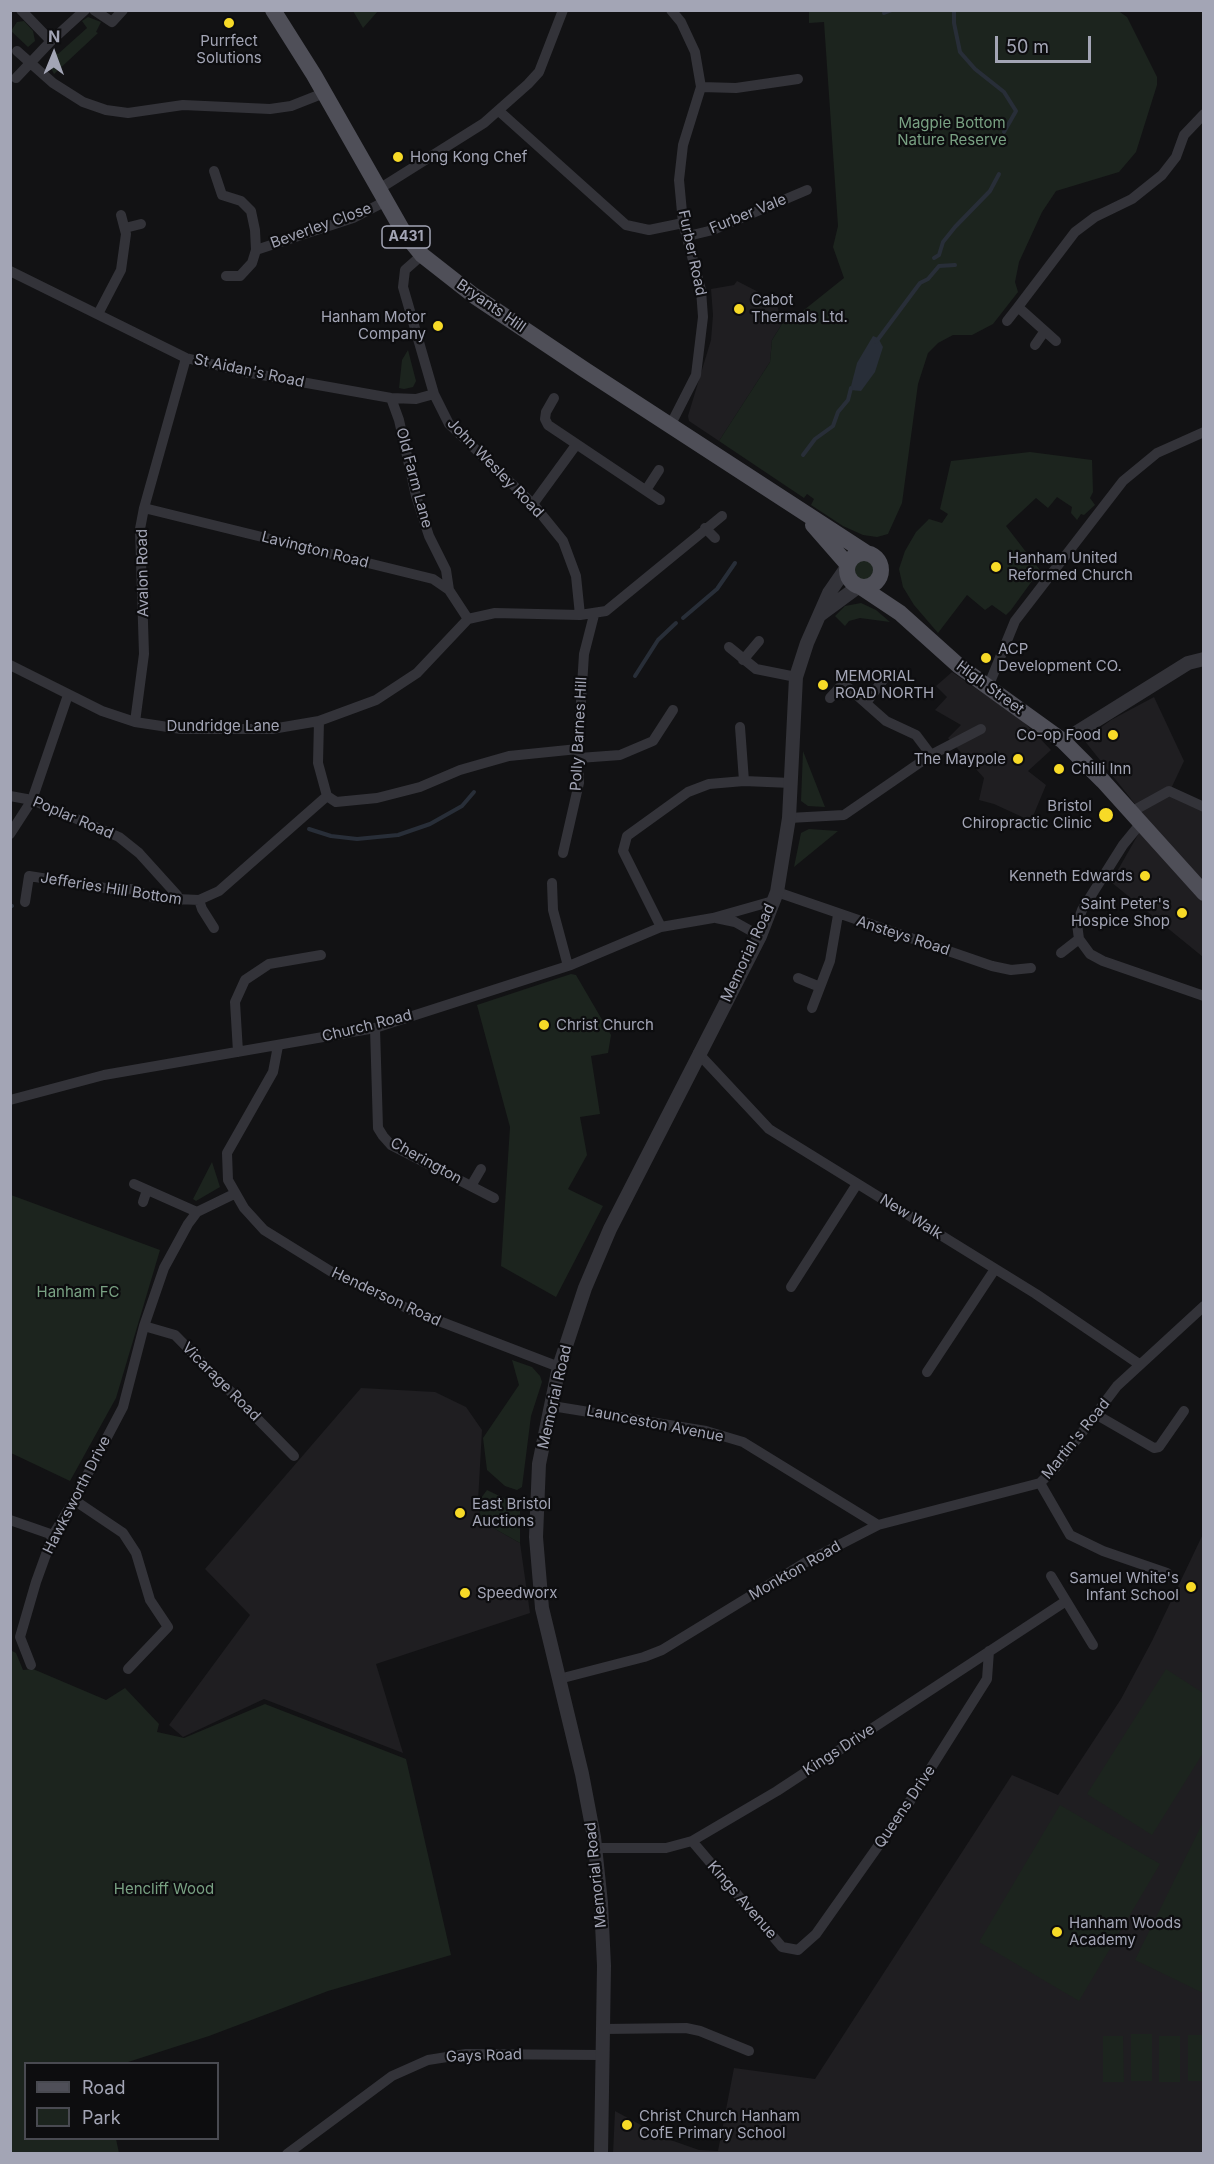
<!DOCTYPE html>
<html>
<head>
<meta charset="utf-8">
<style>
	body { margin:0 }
	#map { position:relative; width:1214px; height:2164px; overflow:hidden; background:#121214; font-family:Inter,sans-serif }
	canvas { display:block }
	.frame { position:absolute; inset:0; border:12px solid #a3a5b5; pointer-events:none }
	.legend { position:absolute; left:24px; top:2062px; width:195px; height:78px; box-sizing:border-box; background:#0d0d0f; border:2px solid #494a51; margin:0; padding:8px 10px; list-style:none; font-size:18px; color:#a3a5b5 }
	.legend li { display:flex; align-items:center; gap:12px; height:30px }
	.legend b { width:30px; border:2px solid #494a51 }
	.north { position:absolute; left:24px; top:24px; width:60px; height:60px; -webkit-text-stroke:4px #0d0d0f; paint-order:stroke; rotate:1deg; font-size:16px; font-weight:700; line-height:24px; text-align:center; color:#a3a5b5 }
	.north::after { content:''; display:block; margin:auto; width:21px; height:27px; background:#a3a5b5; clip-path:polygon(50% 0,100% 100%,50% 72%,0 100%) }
	.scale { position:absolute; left:995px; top:36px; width:96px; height:27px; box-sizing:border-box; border:3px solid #a3a5b5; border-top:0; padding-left:8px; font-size:18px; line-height:21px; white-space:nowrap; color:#a3a5b5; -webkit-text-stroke:4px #0d0d0f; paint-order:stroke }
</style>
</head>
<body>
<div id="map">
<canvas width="1214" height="2164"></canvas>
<div class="frame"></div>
<ul class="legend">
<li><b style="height:8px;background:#4f4f58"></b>Road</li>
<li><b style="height:16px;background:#1c241e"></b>Park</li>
</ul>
<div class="north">N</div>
<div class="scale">50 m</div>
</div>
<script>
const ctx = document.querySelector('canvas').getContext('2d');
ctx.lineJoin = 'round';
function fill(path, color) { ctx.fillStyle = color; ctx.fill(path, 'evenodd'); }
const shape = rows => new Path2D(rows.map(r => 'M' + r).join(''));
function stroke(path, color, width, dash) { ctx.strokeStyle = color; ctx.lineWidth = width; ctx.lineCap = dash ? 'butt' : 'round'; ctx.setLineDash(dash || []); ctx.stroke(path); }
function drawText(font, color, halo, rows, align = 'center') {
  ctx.font = font + ' Inter,sans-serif'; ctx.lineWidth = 4.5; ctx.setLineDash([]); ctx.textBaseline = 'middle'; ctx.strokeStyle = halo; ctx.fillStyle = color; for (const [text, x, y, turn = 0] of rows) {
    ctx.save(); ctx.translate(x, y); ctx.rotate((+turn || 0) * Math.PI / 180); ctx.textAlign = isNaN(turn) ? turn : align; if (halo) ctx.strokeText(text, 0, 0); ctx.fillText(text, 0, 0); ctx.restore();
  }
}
fill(shape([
	[737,281,776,301,782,324,772,340,770,362,719,441,689,421,688,416,711,340,713,315,711,289,734,285],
	[952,672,1022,720,1051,750,1028,771,1046,785,1031,821,994,804,979,800,984,778,948,738,961,725,935,710,947,697,936,686],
	[1154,697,1184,761,1169,793,1203,809,1203,957,1111,882,1147,819,1084,740,1111,720],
	[361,1388,435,1392,466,1407,482,1430,478,1502,481,1521,520,1543,530,1613,376,1664,403,1753,264,1699,183,1737,169,1725,250,1615,205,1569],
	[1203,1534,1203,2153,613,2154,615,2111,665,2138,699,2150,718,2151,734,2068,815,2079,1012,1775,1058,1795,1121,1699,1152,1641]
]), '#1f1e21');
fill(shape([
	[1117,10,1127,17,1157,77,1157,85,1136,152,1119,172,1056,191,1042,212,1019,262,1015,282,1018,292,993,324,972,335,953,335,938,343,928,353,918,384,902,503,888,534,877,537,863,535,843,526,811,505,814,499,807,494,804,498,719,441,770,362,772,340,782,324,799,314,844,278,833,247,838,226,824,22,809,23,809,11],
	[353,11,378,11,363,28],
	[88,17,101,22,96,32,98,33,54,74,49,64,52,54,54,51,58,54,87,28,82,21],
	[24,21,33,31,35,41,28,47,11,31,17,22],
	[408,350,416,381,413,387,404,389,399,388,402,360],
	[1030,452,1092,460,1093,492,1090,498,1095,505,1084,515,1081,514,1077,520,1071,513,1072,507,1057,497,1048,508,1036,498,1006,526,1040,570,1011,610,1006,615,992,605,985,610,967,595,938,633,914,605,903,587,899,569,905,551,916,532,929,519,942,523,948,514,940,509,951,461],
	'854 570a11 11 0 1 1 22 0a11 11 0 1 1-22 0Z',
	[861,603,876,610,890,622,860,618,849,621,845,626,835,616,845,606],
	[803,751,825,807,808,806,801,801],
	[809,829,838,831,794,867,801,833],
	[571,974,576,975,611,1035,608,1053,591,1056,600,1114,580,1117,587,1155,568,1189,603,1206,556,1297,501,1266,510,1127,477,1005],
	[212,1162,220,1187,196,1201,193,1199],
	[11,1195,160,1250,116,1398,70,1481,11,1453],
	[512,1360,532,1367,540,1376,542,1382,531,1416,522,1487,517,1490,505,1486,487,1470,483,1438,519,1385],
	[487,1490,520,1506,520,1543,481,1521,478,1502],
	[10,1650,16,1653,23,1670,33,1669,106,1700,125,1688,159,1724,157,1732,184,1738,265,1704,406,1759,451,1955,328,1991,209,2036,125,2063,26,2064,26,2138,116,2139,119,2153,11,2153],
	[1166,1669,1203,1693,1203,1753,1152,1835,1087,1794],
	[1060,1805,1160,1864,1079,2001,979,1942],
	[1203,1822,1204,1993,1203,1993,1135,1960],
	[1131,2034,1152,2034,1152,2081,1131,2081],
	[1188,2035,1203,2035,1203,2081,1188,2081],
	[1103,2036,1123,2036,1124,2082,1103,2082],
	[1159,2036,1180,2036,1180,2082,1159,2082]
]), '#1c241e');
fill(shape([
	[873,336,878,338,883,347,875,372,861,391,850,390,857,363]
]), '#282e38');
stroke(shape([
	[954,10,954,23,960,52,975,69,1004,92,1016,111,1004,132],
	[884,13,892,10],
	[934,258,939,255,943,242,955,227,990,191,999,174],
	[876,342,920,283,928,279,939,266,955,265],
	[803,455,815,439,833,426,838,412,848,400,851,388],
	[683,618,717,589,735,563],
	[635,676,658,640,676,623],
	[309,829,331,836,357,839,398,835,430,824,462,806,474,792],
	[10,907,12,906]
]), '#282e38', 4);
stroke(shape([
	[21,10,51,41],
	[94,10,112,22,123,10],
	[17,51,53,83,83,102,106,110,128,113,183,105,270,109,291,106,324,93],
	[16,78,51,41,85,10],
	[701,87,736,88,798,79],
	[499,111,626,225,649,230,683,223],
	[214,171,222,195,241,201,251,211,255,230,256,250],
	[379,189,484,123,528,84,539,72,563,10],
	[125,228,141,224],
	[688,236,713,230,807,190],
	[422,255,405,270,403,287,434,394,449,424,533,504,563,541,576,576,580,615],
	[10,271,186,358,245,372,391,398,416,399,434,394],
	[226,276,240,276,252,263,256,250,353,218,386,201],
	[98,314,121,270,126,234,121,215],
	[1007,321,1018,307],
	[1056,341,1018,307,1075,232,1095,217,1132,199,1162,175,1176,157,1184,135,1204,114],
	[1035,345,1044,332],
	[391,398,399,420,416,496,429,536,446,570,449,590],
	[554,398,546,412,545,419,548,425,660,500],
	[670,426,696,375,703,317,701,290,683,223,679,180,683,145,701,87,695,52,681,22,671,10],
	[646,490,659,470],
	[533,504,576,445],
	[144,508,433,579,449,590,468,619],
	[705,528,715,538],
	[729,647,756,669,796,677],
	[743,660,759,641],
	[10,665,102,711,135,722,181,729,272,729,319,721,376,700,417,673,468,619,495,613,580,615,606,611,722,516],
	[843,683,886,721,916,735,931,755],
	[988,687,1015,621,1123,481,1157,453,1204,432],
	[830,698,853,673],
	[866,703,883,680],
	[319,721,318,763,327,796],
	[135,722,144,654,140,529,144,508,186,358],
	[740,727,744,781],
	[579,758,620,755,653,741,673,710],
	[10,796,32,800,119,837,139,853,177,895,179,901],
	[327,796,336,802,377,798,420,787,460,770,509,756,578,749],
	[1131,812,1169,791,1204,807],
	[789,818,844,815,931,755,981,729],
	[10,834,32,800,68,695],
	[563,853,579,783,578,749,584,654,594,615],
	[552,883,553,910,568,966],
	[777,892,992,966,1011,970,1031,968],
	[199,900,202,909,214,928],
	[25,902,29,876,118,890,131,889,155,898,199,900,219,891,327,796],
	[716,918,735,922,760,936],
	[661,927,623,851,627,836,688,792,709,784,744,781,791,783],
	[1079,939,1077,924,1082,910,1123,845,1141,823],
	[1061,953,1079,939,1090,954,1103,961,1204,996],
	[798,978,820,987],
	[812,1008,830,961,838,915],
	[375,1028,378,1128,383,1136,391,1145,494,1198],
	[278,1046,273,1072,227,1153,228,1180,244,1208,264,1230,335,1274,413,1311,559,1367],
	[238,1052,235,1002,245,980,269,964,321,955],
	[698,1053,769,1129,1036,1294,1139,1364],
	[10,1100,104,1075,375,1028,571,965,661,927,713,918,773,901],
	[134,1184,197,1212],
	[471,1186,481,1169],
	[143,1202,147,1190],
	[791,1287,857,1184],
	[144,1326,175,1335,294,1456],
	[927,1372,995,1269],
	[552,1406,706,1431,743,1442,878,1525],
	[1097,1415,1154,1448,1159,1447,1184,1411],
	[1040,1483,1070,1535,1103,1551,1167,1573],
	[74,1500,123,1533,136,1553,150,1600,168,1627,128,1669],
	[10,1520,53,1535],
	[1051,1576,1093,1645],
	[31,1665,20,1637,36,1582,53,1535,74,1500,123,1407,144,1326,164,1268,188,1224,197,1212,234,1194],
	[559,1679,644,1657,662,1650,806,1562,878,1525,1040,1483,1056,1467,1117,1386,1204,1306],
	[692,1841,782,1947,798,1950,816,1934,910,1801,987,1679,989,1651],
	[595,1848,666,1848,692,1841,777,1791,1066,1601],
	[604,2029,686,2028,700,2031,749,2051],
	[287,2154,392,2076,428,2060,466,2054,603,2055]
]), '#333339', 10);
stroke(shape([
	[821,614,859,586],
	[1063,741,1188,663,1204,659],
	[601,2154,604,1966,601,1903,594,1837,582,1774,542,1608,536,1537,539,1464,559,1367,585,1288,610,1229,760,936,777,892,789,818,796,677,807,643,829,593,847,567]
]), '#333339', 14);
stroke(shape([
	[273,10,314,75,404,233,422,255,473,295,585,370,865,552],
	[813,525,848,565],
	'847 570a17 17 0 1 1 34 0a17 17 0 1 1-34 0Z',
	[861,587,900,613,959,666,1063,741,1103,781,1204,893]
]), '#4f4f58', 16);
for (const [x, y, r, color] of [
	[229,23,6,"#f7da27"],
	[398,157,6,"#f7da27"],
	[739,309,6,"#f7da27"],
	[438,326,6,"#f7da27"],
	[996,567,6,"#f7da27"],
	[986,658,6,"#f7da27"],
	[823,685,6,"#f7da27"],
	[1113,735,6,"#f7da27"],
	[1018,759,6,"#f7da27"],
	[1059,769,6,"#f7da27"],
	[1106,815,8,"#f7da27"],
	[1145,876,6,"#f7da27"],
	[1182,913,6,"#f7da27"],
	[544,1025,6,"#f7da27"],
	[460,1513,6,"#f7da27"],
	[1191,1587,6,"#f7da27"],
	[465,1593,6,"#f7da27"],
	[1057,1932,6,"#f7da27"],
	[627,2125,6,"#f7da27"]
]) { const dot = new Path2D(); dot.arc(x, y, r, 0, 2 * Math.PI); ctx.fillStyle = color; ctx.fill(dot); stroke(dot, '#0d0d0f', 2); }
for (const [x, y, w] of [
	[406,237,48]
]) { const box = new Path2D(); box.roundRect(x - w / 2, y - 11, w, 22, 4.5); ctx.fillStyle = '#0d0d0f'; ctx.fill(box); stroke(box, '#a3a5b5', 1.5); }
drawText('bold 14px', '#a3a5b5', null, [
	["A431",406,237]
]);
drawText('15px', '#a3a5b5', '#0d0d0f', [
	["Purrfect",229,41,"center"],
	["Solutions",229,58,"center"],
	["Hong Kong Chef",410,157],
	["Cabot",751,300],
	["Thermals Ltd.",751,317],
	["Hanham Motor",426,317,"right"],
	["Company",426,334,"right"],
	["Hanham United",1008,558],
	["Reformed Church",1008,575],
	["ACP",998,649],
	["Development CO.",998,666],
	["MEMORIAL",835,676],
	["ROAD NORTH",835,693],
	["Co-op Food",1101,735,"right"],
	["The Maypole",1006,759,"right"],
	["Chilli Inn",1071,769],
	["Bristol",1092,806,"right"],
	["Chiropractic Clinic",1092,823,"right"],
	["Kenneth Edwards",1133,876,"right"],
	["Saint Peter's",1170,904,"right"],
	["Hospice Shop",1170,921,"right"],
	["Christ Church",556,1025],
	["East Bristol",472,1504],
	["Auctions",472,1521],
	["Samuel White's",1179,1578,"right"],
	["Infant School",1179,1595,"right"],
	["Speedworx",477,1593],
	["Hanham Woods",1069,1923],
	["Academy",1069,1940],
	["Christ Church Hanham",639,2116],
	["CofE Primary School",639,2133]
], 'left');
drawText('15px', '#79a183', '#0d0d0f', [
	["Magpie Bottom",952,123],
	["Nature Reserve",952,140],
	["Hanham FC",78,1292],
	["Hencliff Wood",164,1889]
]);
drawText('15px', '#a3a5b5', '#0d0d0f', [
	["Furber Vale",748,214,-22],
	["Beverley Close",321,226,-20],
	["Furber Road",692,253,78],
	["Bryants Hill",491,306,35],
	["St Aidan's Road",249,371,12],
	["John Wesley Road",495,468,46],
	["Old Farm Lane",414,478,75],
	["Lavington Road",315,550,14],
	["Avalon Road",143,573,-91],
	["High Street",990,688,36],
	["Dundridge Lane",223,726],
	["Polly Barnes Hill",579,734,-87],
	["Poplar Road",73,818,23],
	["Jefferies Hill Bottom",111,889,9],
	["Ansteys Road",903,936,18],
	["Memorial Road",748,953,-65],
	["Church Road",367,1026,-14],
	["Cherington",426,1161,29],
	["New Walk",911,1217,32],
	["Henderson Road",386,1297,25],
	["Vicarage Road",221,1382,45],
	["Memorial Road",555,1397,-77],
	["Launceston Avenue",655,1424,11],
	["Martin's Road",1076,1439,-51],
	["Hawksworth Drive",77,1495,-63],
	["Monkton Road",795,1571,-30],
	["Kings Drive",839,1750,-33],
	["Queens Drive",905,1807,-56],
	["Memorial Road",596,1875,-96],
	["Kings Avenue",742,1900,49],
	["Gays Road",484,2056,-2]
]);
</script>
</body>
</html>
